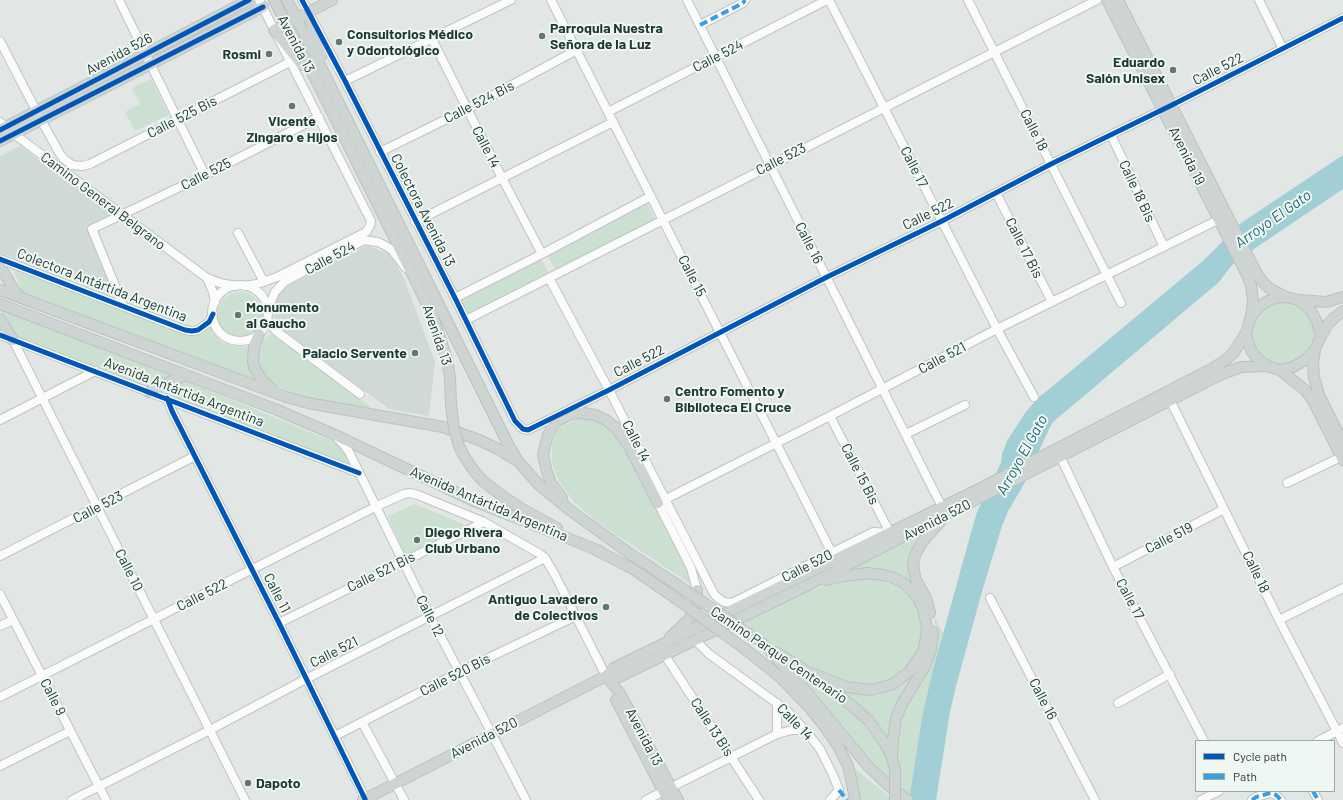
<!DOCTYPE html>
<html>
<head>
<meta charset="utf-8">
<style>
	body { margin:0 }
	#map { position:relative; width:1343px; height:800px; overflow:hidden; background:#e2e7e5; font-family:Barlow,sans-serif }
	canvas { display:block }
	.legend { position:absolute; left:1195px; top:740px; width:140px; height:52px; box-sizing:border-box; background:#eff7f3; border:1px solid #9caba6; margin:0; padding:5px 7px; list-style:none; font-size:12px; color:#203932 }
	.legend li { display:flex; align-items:center; gap:8px; height:20px }
	.legend b { width:20px; border:1px solid #9caba6 }
</style>
</head>
<body>
<div id="map">
<canvas width="1343" height="800"></canvas>
<ul class="legend">
<li><b style="height:5px;background:#0057b8"></b>Cycle path</li>
<li><b style="height:5px;background:#3c9ee2"></b>Path</li>
</ul>
</div>
<script>
const ctx = document.querySelector('canvas').getContext('2d');
ctx.lineJoin = 'round';
function fill(path, color) { ctx.fillStyle = color; ctx.fill(path, 'evenodd'); }
const shape = rows => new Path2D(rows.map(r => 'M' + r).join(''));
function stroke(path, color, width, dash) { ctx.strokeStyle = color; ctx.lineWidth = width; ctx.lineCap = dash ? 'butt' : 'round'; ctx.setLineDash(dash || []); ctx.stroke(path); }
function drawText(font, color, halo, rows, align = 'center') {
  ctx.font = font + ' Barlow,sans-serif'; ctx.lineWidth = 4; ctx.setLineDash([]); ctx.textBaseline = 'middle'; ctx.strokeStyle = halo; ctx.fillStyle = color; for (const [text, x, y, turn = 0] of rows) {
    ctx.save(); ctx.translate(x, y); ctx.rotate((+turn || 0) * Math.PI / 180); ctx.textAlign = isNaN(turn) ? turn : align; if (halo) ctx.strokeText(text, 0, 0); ctx.fillText(text, 0, 0); ctx.restore();
  }
}
fill(shape([
	[20,146,112,214,86,227,116,296,0,253,0,156],
	[367,245,391,255,404,278,435,362,429,416,389,409,280,328,274,318,273,306,277,295,286,287]
]), '#cfd9d5');
fill(shape([
	[151,79,169,115,135,131,125,112,140,104,132,88],
	[646,202,655,219,557,272,547,255],
	[540,257,550,275,469,316,459,299],
	[13,267,184,334,191,336,198,335,204,332,209,325,215,335,223,343,239,347,251,345,262,385,22,293],
	'217 315a23 23 0 1 1 46 0a23 23 0 1 1-46 0Z',
	'1252 334a31 31 0 1 1 62 0a31 31 0 1 1-62 0Z',
	[0,309,173,376,146,388,13,336],
	[272,334,376,411,304,398,289,392,275,385,262,371,257,357,262,340],
	[186,381,337,443,359,473,168,396,167,388],
	[584,417,595,419,612,428,622,442,688,569,692,585,599,523,576,504,559,482,552,463,552,443,558,429,572,421],
	[415,504,465,525,405,555,388,516],
	[933,524,917,543,912,556,910,571,914,584,926,605,930,620,929,645,921,667,906,691,897,706,891,725,888,740,878,724,862,707,830,685,855,692,873,693,894,687,907,678,918,666,927,644,928,636,928,620,925,606,918,593,912,586,907,581,897,575,877,571,841,573],
	[880,578,902,585,918,606,924,630,920,647,910,665,895,679,875,687,847,687,813,671,763,640,744,621,803,593,843,579],
	[934,617,943,633,922,717,909,798,875,769,787,664,833,695,860,717,880,741,887,758,889,770,899,770,898,742,901,720,936,630],
	[852,766,876,786,893,800,859,800]
]), '#cbe0d1');
fill(shape([
	[1343,155,1343,189,1254,249,1231,266,1219,282,1053,422,1049,429,1023,486,1008,511,1002,526,983,588,956,686,950,712,936,800,909,800,922,717,933,670,972,529,977,512,1001,463,1002,454,1007,441,1025,413,1038,398,1065,376,1204,260,1241,223]
]), '#a2ced5');
const minor = shape([
	[119,0,205,175],
	[302,0,345,81,455,298,515,421,523,429,528,430,609,390,827,277,942,221,1051,164,1172,105,1343,18],
	[551,0,832,553],
	[687,0,942,507],
	[829,0,997,329,1034,397],
	[968,0,1121,303],
	[1259,0,1283,49],
	[700,25,743,3,745,0],
	[432,39,502,178,542,254],
	[0,41,41,120,60,154,64,159,72,165,82,166,90,164,290,62],
	[345,81,511,0],
	[608,112,827,0],
	[0,122,14,134,207,278,220,283,236,286],
	[1111,135,1164,247],
	[380,152,467,109,577,50],
	[996,193,1052,302],
	[415,222,613,122],
	[238,233,264,282],
	[0,259,185,330,192,331,198,330,209,322,213,314],
	[207,278,213,292,215,302],
	[549,278,609,390,714,594,718,598,724,602,732,603,873,532,889,533],
	'212 313a28 28 0 1 1 56 0a28 28 0 1 1-56 0Z',
	[245,286,257,284,277,277,366,232,370,226,371,221,259,0],
	[455,298,542,254,651,196],
	[123,305,92,229,205,175,319,117],
	[268,309,275,292,284,282,364,240,378,242,386,246,392,250,406,268],
	[466,320,1097,0],
	[268,321,276,331,360,394],
	[0,335,359,473],
	[13,340,245,800],
	[167,398,172,411,279,623,366,800],
	[1170,400,1279,620,1343,743],
	[830,416,890,533],
	[0,420,95,371],
	[906,434,965,405],
	[336,437,345,446,349,452,430,616,492,734,526,800],
	[1060,456,1113,567,1204,741],
	[1287,483,1341,457],
	[0,556,195,456],
	[1113,567,1224,509],
	[697,590,691,568,658,503,830,416,997,329,1224,217],
	[0,594,106,800],
	[990,598,1095,800],
	[1279,620,1343,588],
	[279,623,484,522],
	[0,626,13,620],
	[695,640,709,654,786,710,805,730,820,749,833,775,839,790,830,800],
	[664,654,759,800],
	[0,697,377,506,404,494,410,493,418,495,484,522,540,554,545,558,555,575,606,676],
	[1118,703,1170,674],
	[362,722,404,800],
	[777,734,777,703],
	[335,736,459,672,576,616],
	[1318,741,1343,728],
	[0,766,70,731],
	[1313,791,1318,800],
	[72,800,210,730,306,679,545,558],
	[646,800,777,734,792,730,805,730],
	[1201,800,1219,791],
	[1252,800,1256,797,1270,793,1276,795,1281,800]
]);
const major = shape([
	[274,0,318,84,432,314,447,359,450,377,451,404],
	[287,0,327,79,509,446,518,461,539,485,571,511,629,553,676,584],
	[1107,0,1247,275,1251,285,1253,301,1251,316],
	[1118,0,1256,272,1261,280,1269,288,1286,297],
	[308,13,321,56],
	[302,65,274,30,332,0],
	[0,130,249,0],
	[0,141,263,7],
	[0,266,14,290,21,298],
	[0,290,286,397,308,403,443,427,479,440,498,449,514,459],
	[1298,300,1326,302,1343,297],
	[0,304,275,409,333,434,476,502,600,551],
	[0,319,13,340],
	[259,334,254,346,253,361,254,367,262,380,272,389],
	[1321,336,1317,322,1310,309,1298,300,1286,297,1275,298,1266,302,1258,308,1251,316,1246,333,1248,343,1252,352,1259,360,1267,366,1280,370,1293,367,1305,360,1315,350,1321,336,1328,324,1335,317,1343,311],
	[1315,350,1313,363,1314,377,1319,395,1343,443],
	[1280,370,1305,390,1312,399,1343,460],
	[149,392,185,375],
	[464,456,474,471,483,481,501,495,522,509,557,528],
	[562,498,551,483,547,472,543,455,545,446,548,435,554,424,558,421,570,414,583,413,595,415,606,420,616,428,629,446,658,503],
	[594,549,633,569,668,593],
	[930,613,926,598,916,580,914,571,913,562,917,551,923,541,942,520],
	[670,637,690,618,695,608,697,590],
	[762,643,796,679,867,765,890,787,908,800],
	[745,649,780,677,809,707,825,727,838,746,848,766,851,779,855,800],
	[776,652,819,679,856,709,869,721,884,742,892,757,895,770],
	[808,672,847,687,870,690,879,688,893,684,909,672,923,652,925,643,927,628,923,609,918,598,904,583,892,577,883,575,867,573,844,576,826,580],
	[606,676,619,677,810,584,1222,374,1241,367,1267,366],
	[606,676,619,692,678,800],
	[616,700,668,800],
	[892,757,893,739,896,718,903,702,925,666,931,650,933,632],
	[363,800,606,676,614,668,979,489,1213,368,1227,359,1234,352,1246,333]
]);
stroke(minor, '#bfc4c2', 10);
stroke(major, '#bbc3c1', 12);
stroke(minor, '#fbfbfb', 8);
stroke(major, '#cdd4d2', 10);
const majorBridge = shape([
	[451,404,454,429,459,446,464,456],
	[676,584,758,640],
	[668,593,745,649],
	[895,770,895,800]
]);
stroke(majorBridge, '#bbc3c1', 12, []);
stroke(majorBridge, '#cdd4d2', 10);
stroke(shape([
	[700,25,743,3,745,0],
	[839,790,847,800],
	[1313,791,1318,800],
	[1252,800,1256,797,1270,793,1276,795,1281,800]
]), '#3c9ee2', 4, [8, 4]);
stroke(shape([
	[302,0,345,81,455,298,515,421,523,429,528,430,609,390,827,277,942,221,1051,164,1172,105,1343,18],
	[0,130,249,0],
	[0,141,263,7],
	[0,259,185,330,192,331,198,330,209,322,213,314],
	[0,335,359,473],
	[167,398,172,411,279,623,365,799]
]), '#0057b8', 5);
for (const [x, y, r, color] of [
	[542,36,4,"#647671"],
	[339,42,4,"#647671"],
	[269,54,4,"#647671"],
	[1173,70,4,"#647671"],
	[292,106,4,"#647671"],
	[238,315,4,"#647671"],
	[415,353,4,"#647671"],
	[667,399,4,"#647671"],
	[417,540,4,"#647671"],
	[606,607,4,"#647671"],
	[248,783,4,"#647671"]
]) { const dot = new Path2D(); dot.arc(x, y, r, 0, 2 * Math.PI); ctx.fillStyle = color; ctx.fill(dot); stroke(dot, '#eff7f3', 1.5); }
drawText('bold 14px', '#203932', '#eff7f3', [
	["Parroquia Nuestra",550,28],
	["Señora de la Luz",550,44],
	["Consultorios Médico",347,34],
	["y Odontológico",347,50],
	["Rosmi",261,54,"right"],
	["Eduardo",1165,62,"right"],
	["Salón Unisex",1165,78,"right"],
	["Vicente",292,121,"center"],
	["Zingaro e Hijos",292,137,"center"],
	["Monumento",246,307],
	["al Gaucho",246,323],
	["Palacio Servente",407,353,"right"],
	["Centro Fomento y",675,391],
	["Biblioteca El Cruce",675,407],
	["Diego Rivera",425,532],
	["Club Urbano",425,548],
	["Antiguo Lavadero",598,599,"right"],
	["de Colectivos",598,615,"right"],
	["Dapoto",256,783]
], 'left');
drawText('14px', '#203932', '#eff7f3', [
	["Avenida 13",296,44,62],
	["Avenida 526",119,54,-28],
	["Calle 524",718,56,-27],
	["Calle 522",1218,69,-27],
	["Calle 524 Bis",479,102,-27],
	["Calle 525 Bis",182,117,-27],
	["Calle 18",1034,130,63],
	["Calle 14",486,147,63],
	["Avenida 19",1187,156,63],
	["Calle 523",781,159,-27],
	["Calle 17",914,167,63],
	["Calle 525",206,174,-27],
	["Calle 18 Bis",1137,191,65],
	["Camino General Belgrano",103,201,37],
	["Colectora Avenida 13",423,210,63],
	["Calle 522",928,214,-26],
	["Calle 16",809,243,63],
	["Calle 17 Bis",1024,248,63],
	["Calle 524",330,258,-28],
	["Calle 15",692,276,63],
	["Colectora Antártida Argentina",102,285,21],
	["Avenida 13",437,335,71],
	["Calle 521",942,358,-28],
	["Calle 522",639,361,-27],
	["Avenida Antártida Argentina",184,392,21],
	["Calle 14",636,441,63],
	["Calle 15 Bis",860,474,63],
	["Avenida Antártida Argentina",489,504,23],
	["Calle 523",98,507,-27],
	["Avenida 520",937,520,-27],
	["Calle 519",1169,538,-27],
	["Calle 520",807,566,-27],
	["Calle 10",129,570,63],
	["Calle 521 Bis",381,572,-26],
	["Calle 18",1256,572,64],
	["Calle 11",277,593,63],
	["Calle 522",202,595,-27],
	["Calle 17",1130,599,62],
	["Calle 12",430,616,63],
	["Calle 521",334,652,-27],
	["Camino Parque Centenario",779,655,34],
	["Calle 520 Bis",455,675,-27],
	["Calle 9",53,697,63],
	["Calle 16",1043,699,63],
	["Calle 14",795,722,46],
	["Calle 13 Bis",712,727,57],
	["Avenida 13",644,737,62],
	["Avenida 520",484,738,-27]
]);
drawText('italic 15px', '#1c6573', '#eff7f3', [
	["Arroyo El Gato",1273,219,-35],
	["Arroyo El Gato",1022,455,-61]
]);
</script>
</body>
</html>
